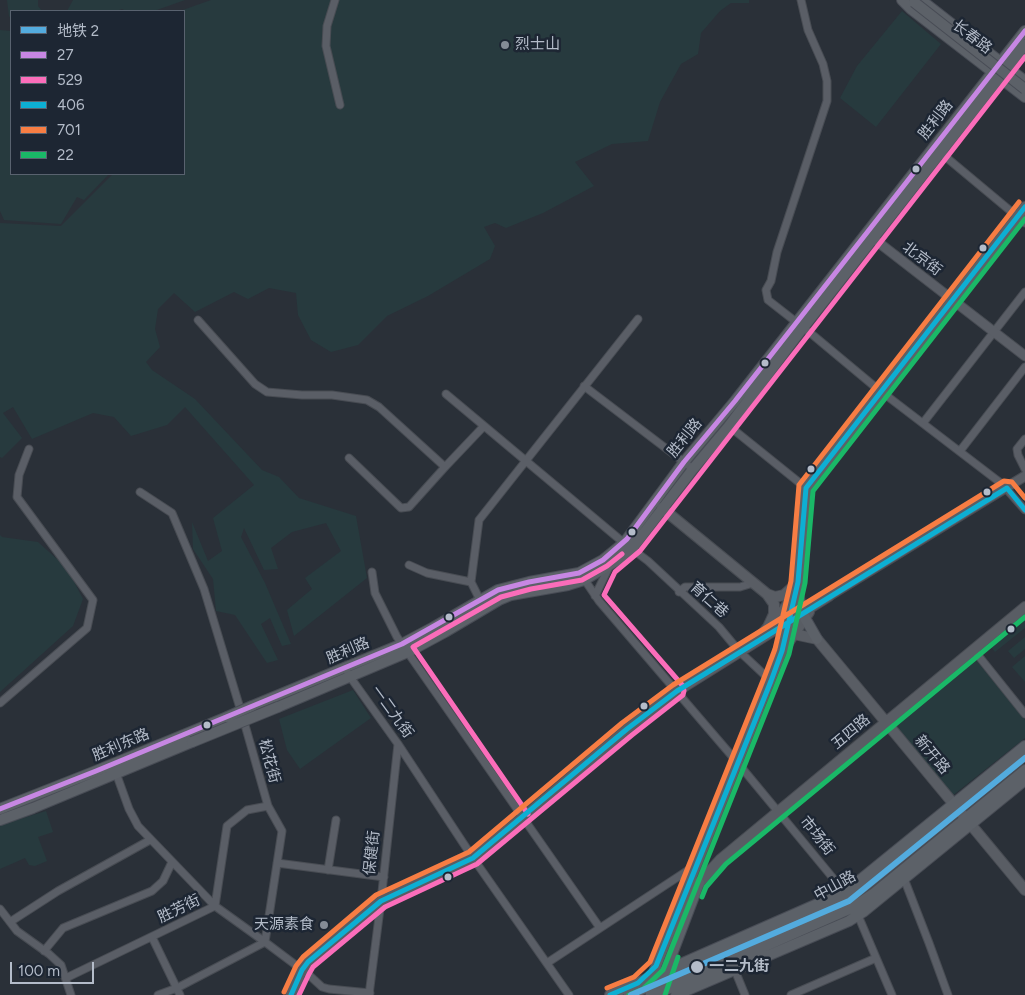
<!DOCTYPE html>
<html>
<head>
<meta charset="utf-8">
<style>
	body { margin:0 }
	#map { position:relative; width:1025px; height:995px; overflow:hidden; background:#2a3038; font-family:Figtree,"Noto Sans SC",sans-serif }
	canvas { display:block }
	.legend { position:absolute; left:10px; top:10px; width:175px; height:165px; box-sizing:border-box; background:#1d2633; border:1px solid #59626f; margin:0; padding:6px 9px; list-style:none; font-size:15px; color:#b4bcc9 }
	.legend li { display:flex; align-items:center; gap:10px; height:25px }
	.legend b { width:25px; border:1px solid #59626f }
	.scale { position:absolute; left:10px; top:962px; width:84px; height:22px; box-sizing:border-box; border:2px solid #b4bcc9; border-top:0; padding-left:6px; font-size:15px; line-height:18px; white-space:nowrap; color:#b4bcc9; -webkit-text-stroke:4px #1d2633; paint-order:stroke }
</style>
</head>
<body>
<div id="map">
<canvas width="1025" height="995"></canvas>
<ul class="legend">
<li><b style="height:6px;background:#53abde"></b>地铁 2</li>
<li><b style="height:6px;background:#c787e3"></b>27</li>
<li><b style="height:6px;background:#fb6dba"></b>529</li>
<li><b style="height:6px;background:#0dafd3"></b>406</li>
<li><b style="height:6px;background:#f77d43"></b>701</li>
<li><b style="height:6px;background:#1ab867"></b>22</li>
</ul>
<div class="scale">100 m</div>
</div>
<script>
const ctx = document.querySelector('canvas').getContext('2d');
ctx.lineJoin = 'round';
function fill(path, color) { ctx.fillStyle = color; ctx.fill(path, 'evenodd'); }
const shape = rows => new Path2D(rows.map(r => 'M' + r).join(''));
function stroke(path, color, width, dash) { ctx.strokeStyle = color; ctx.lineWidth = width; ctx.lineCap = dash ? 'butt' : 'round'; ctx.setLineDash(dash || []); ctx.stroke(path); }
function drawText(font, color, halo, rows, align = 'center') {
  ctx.font = font + ' Figtree,"Noto Sans SC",sans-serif'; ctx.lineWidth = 5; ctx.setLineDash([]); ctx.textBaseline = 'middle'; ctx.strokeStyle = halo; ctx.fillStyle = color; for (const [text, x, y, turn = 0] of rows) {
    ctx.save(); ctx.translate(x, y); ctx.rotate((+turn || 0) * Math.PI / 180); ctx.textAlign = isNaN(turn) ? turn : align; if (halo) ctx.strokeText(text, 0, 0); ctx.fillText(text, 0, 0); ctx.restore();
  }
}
fill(shape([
	[7,0,38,0,38,6,42,11,11,11,11,19,9,16],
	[73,0,185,0,154,11,126,11,122,9,116,11,67,11],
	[211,0,749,0,749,3,731,3,720,11,701,33,698,54,681,64,660,102,648,141,612,144,575,162,594,186,543,213,506,228,495,223,484,227,495,246,490,259,428,296,387,316,358,345,331,352,311,340,298,315,296,293,269,288,248,299,234,292,195,312,174,293,158,309,155,329,160,347,146,362,152,370,195,399,262,470,279,477,299,498,356,516,367,578,294,636,287,610,312,589,305,578,341,551,326,523,292,532,271,548,278,569,264,570,244,528,241,537,265,583,291,644,282,646,270,618,261,624,278,660,267,663,235,615,216,611,213,579,193,549,192,522,208,561,222,551,213,518,254,485,185,407,167,425,131,436,114,417,93,413,32,439,13,407,3,413,22,438,2,458,0,457,0,223,61,226,113,174,184,174,184,11,180,11],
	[902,11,941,44,876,127,840,98,857,66],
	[0,30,11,31,11,174,109,174,84,200,77,197,61,224,4,220,0,211],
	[0,535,2,537,38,542,67,568,83,599,73,626,0,692],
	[1025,617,1025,628,995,652,990,646],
	[1025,637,1025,649,1014,658,1008,651],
	[972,655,1025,720,1025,738,952,796,890,721],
	[1025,656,1025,682,1012,667],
	[353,690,371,718,300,769,287,750,279,719],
	[46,811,53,832,38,837,47,861,35,866,29,865,25,858,0,869,0,825]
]), '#273a3e');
const minor = shape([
	[335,0,327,26,326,46,340,105],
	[801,0,808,30,823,64,827,81,827,101,777,252,771,281,766,290,768,300,814,336,874,386,1002,484,1025,510],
	[941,153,1025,223],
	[198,320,255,384,267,392,302,395,332,395,367,400,379,407,445,467],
	[584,386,693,469],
	[446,394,624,543,648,561,719,627,739,651,771,681],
	[923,423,1025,292],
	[729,426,806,488],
	[1025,439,1017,449,1018,455,1025,469],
	[960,451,1025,367],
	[349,458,401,508,409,507,445,467,484,426],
	[140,492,172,513,204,589,243,718,268,806,282,831,265,942,177,988,158,995],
	[409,565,427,573,471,582],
	[372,572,375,593,397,637,600,928],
	[582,576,599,601,737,762,847,895],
	[679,592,685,587,740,587,753,583],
	[595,596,609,567],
	[480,600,471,582,479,520,638,319],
	[973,649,1025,714],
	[348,674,398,744,473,858,569,995],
	[0,703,87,628,93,600,17,497,19,475,29,449],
	[116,773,129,809,138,826,215,906,265,942,309,975,322,987,329,989,370,993],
	[277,863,384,877],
	[328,870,336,820],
	[903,876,929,943,948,995],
	[0,909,17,931,49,954,61,965,71,995],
	[857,913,892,995],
	[10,922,58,891,150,840],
	[152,937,180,995],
	[44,951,63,928,152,891,163,881,172,862],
	[547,963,696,865],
	[734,968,745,995],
	[66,978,215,906,227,826,247,810,268,806],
	[369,995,381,901,398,744],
	[791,995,876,958]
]);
const tertiary = shape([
	[874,239,1025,356],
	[829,596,1025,476]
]);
const secondary = shape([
	[662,508,767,594,774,604,774,614,768,627,761,636],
	[767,594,775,597,784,595,794,586],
	[774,624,789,602,793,592],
	[789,633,817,639],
	[817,639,1025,890],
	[783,650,809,612],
	[699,883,721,859,1025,607],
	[291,995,302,970,308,962,381,901,473,858,526,815,627,729,677,691,829,596]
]);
const primary = shape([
	[902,0,911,9,1025,97],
	[921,0,1025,81],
	[798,593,801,607,805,618,817,639],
	[252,706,402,644,434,627,498,590,529,582,579,573,603,560,624,543,684,462,735,401,1025,31],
	[278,707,408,652,445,632,499,600,511,595,568,585,584,580,618,560,634,546,693,469,729,426,795,338,1025,45],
	[0,809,96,771,227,717],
	[0,820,33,808,192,742],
	[664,975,699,883],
	[610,995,840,894,854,885,1025,746],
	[629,995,849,899,1025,755],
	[651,995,651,983,656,966,782,651,798,582,806,488,1025,207],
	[654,995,854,907,873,894,1025,770],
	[676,995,849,921,863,912,1025,780]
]);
stroke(minor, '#484c53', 9);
stroke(tertiary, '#484c53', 11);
stroke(secondary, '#484c53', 12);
stroke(primary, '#484c55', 12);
stroke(minor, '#5a5e66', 7);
stroke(tertiary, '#5a5e66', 9);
stroke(secondary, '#595d64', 10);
stroke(primary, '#5c6168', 10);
const primaryBridge = shape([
	[914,2,1025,89],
	[227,717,252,706],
	[192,742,278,707]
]);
stroke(primaryBridge, '#484c55', 12, []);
stroke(primaryBridge, '#5c6168', 10);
stroke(shape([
	[0,809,96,771,402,644,498,590,529,582,579,573,603,560,627,539,684,462,735,401,1025,31]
]), '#c787e3', 5);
stroke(shape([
	[528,814,413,647,501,597,531,589,582,580,607,566,622,554],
	[299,995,309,974,313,967,385,907,477,864,632,735,683,695,684,691,683,686,604,595,615,572,640,551,1025,57]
]), '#fb6dba', 5);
stroke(shape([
	[291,995,302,970,308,962,381,901,473,858,627,729,677,691,1007,488,1025,510],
	[610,995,638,983,656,966,771,681,782,651,798,582,806,488,1025,207]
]), '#0dafd3', 5);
stroke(shape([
	[607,988,634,977,650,962,764,678,775,649,791,581,799,485,1019,202],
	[284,992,296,966,303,957,376,895,469,852,622,723,673,685,1004,481,1012,482,1025,498]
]), '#f77d43', 5);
stroke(shape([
	[702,897,706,887,726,864,1025,617],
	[629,995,643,989,663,970,789,654,805,583,813,491,1025,219],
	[665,995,678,957]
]), '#1ab867', 5);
stroke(shape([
	[631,995,849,901,1025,758]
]), '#53abde', 6);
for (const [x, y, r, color] of [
	[505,45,5,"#848b96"],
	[916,169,4.5,"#b4bcc9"],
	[983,248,4.5,"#b4bcc9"],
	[765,363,4.5,"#b4bcc9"],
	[811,469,4.5,"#b4bcc9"],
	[987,492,4.5,"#b4bcc9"],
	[632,532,4.5,"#b4bcc9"],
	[449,617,4.5,"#b4bcc9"],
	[1011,629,4.5,"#b4bcc9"],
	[644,706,4.5,"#b4bcc9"],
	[207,725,4.5,"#b4bcc9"],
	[448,877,4.5,"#b4bcc9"],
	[324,925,5,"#848b96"],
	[697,967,7,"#b4bcc9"]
]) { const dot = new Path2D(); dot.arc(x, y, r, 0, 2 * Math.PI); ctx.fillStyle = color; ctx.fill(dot); stroke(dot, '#1d2633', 2); }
drawText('15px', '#b4bcc9', '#1d2633', [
	["长春路",972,37,37],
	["胜利路",936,120,-52],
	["北京街",922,259,37],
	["胜利路",685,438,-51],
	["育仁巷",709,600,42],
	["胜利路",348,651,-23],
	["一二九街",392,712,54],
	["五四路",851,732,-40],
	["胜利东路",121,745,-23],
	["新开路",932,755,50],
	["松花街",269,761,75],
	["市场街",817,836,51],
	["保健街",372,853,-84],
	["中山路",835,886,-29],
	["胜芳街",179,909,-26]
]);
drawText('15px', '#b4bcc9', '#1d2633', [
	["烈士山",515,45],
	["天源素食",314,925,"right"]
], 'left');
drawText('bold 15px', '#b4bcc9', '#1d2633', [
	["一二九街",709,967]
], 'left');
</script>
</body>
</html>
